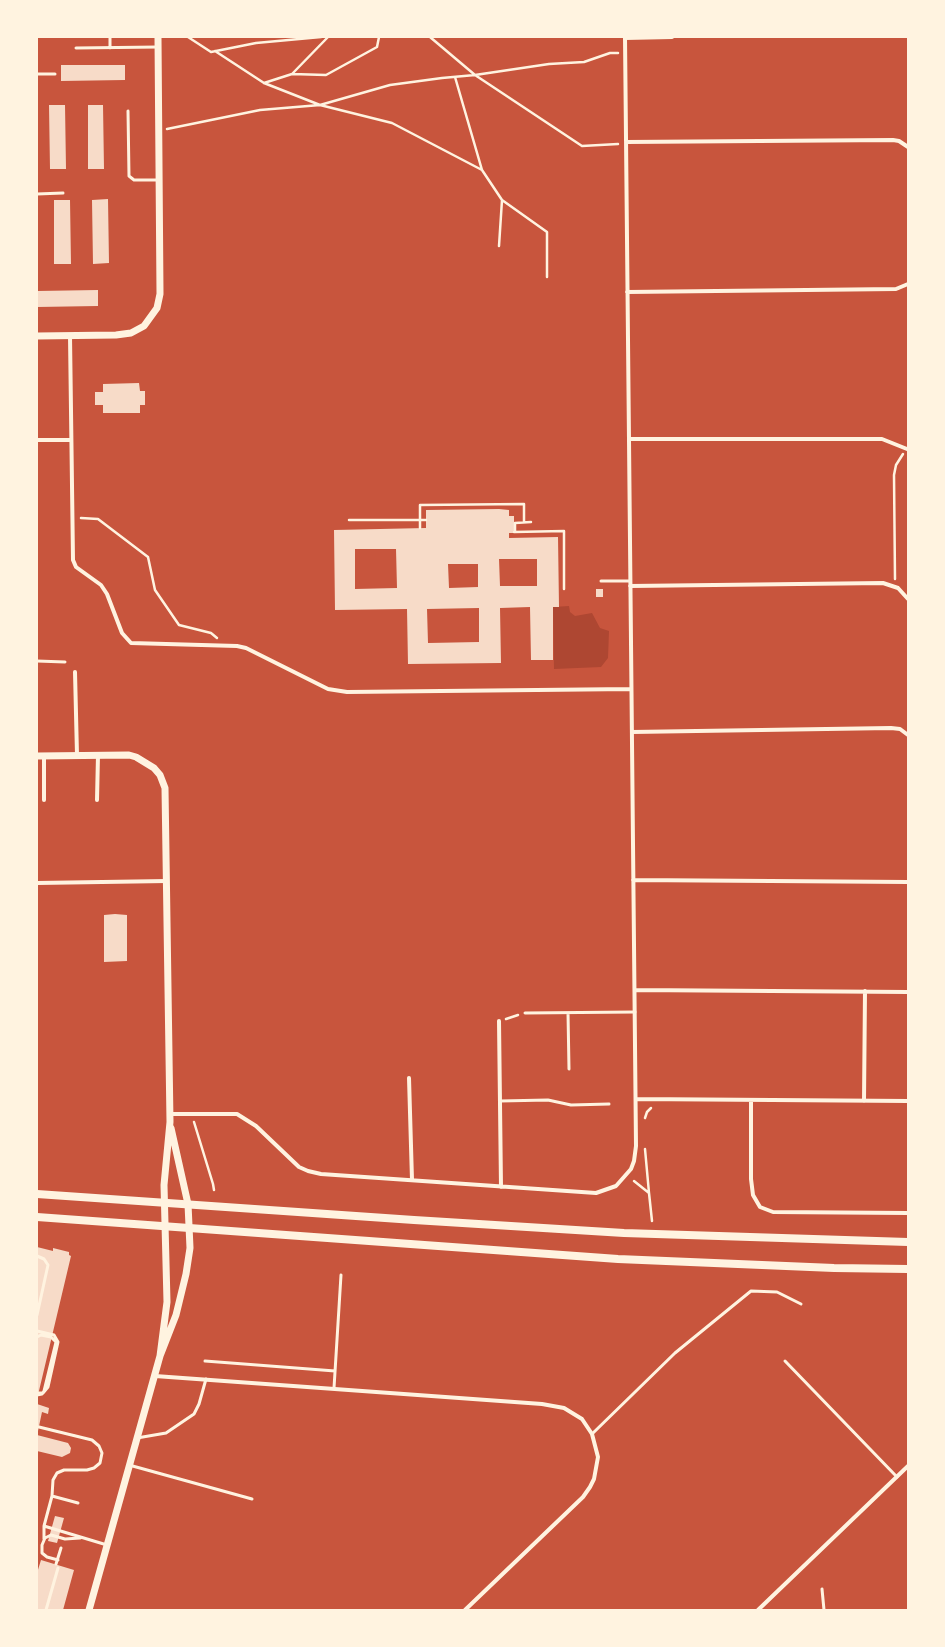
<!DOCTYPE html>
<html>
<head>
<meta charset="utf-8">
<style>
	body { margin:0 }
	#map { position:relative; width:945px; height:1647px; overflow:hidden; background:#c8553d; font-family:"Nunito Sans",sans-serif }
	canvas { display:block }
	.frame { position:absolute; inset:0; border:38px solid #fff3e0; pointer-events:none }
</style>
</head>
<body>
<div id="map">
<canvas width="945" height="1647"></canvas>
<div class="frame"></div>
</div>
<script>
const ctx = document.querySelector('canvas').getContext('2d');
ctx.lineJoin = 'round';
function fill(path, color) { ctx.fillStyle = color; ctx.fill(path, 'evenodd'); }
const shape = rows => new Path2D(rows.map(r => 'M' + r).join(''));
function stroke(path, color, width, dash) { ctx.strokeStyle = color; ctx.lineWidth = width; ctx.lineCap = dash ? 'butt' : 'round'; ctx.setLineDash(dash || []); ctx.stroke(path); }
fill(shape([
	[569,606,570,612,575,616,592,613,600,628,609,631,608,658,601,667,554,669,553,607]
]), '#ae4732');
fill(shape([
	[61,65,125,65,125,80,61,81],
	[49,105,65,105,66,169,50,169],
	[88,105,103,105,104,169,88,169],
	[108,199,109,263,93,264,92,200],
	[54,200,70,200,71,264,54,264],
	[98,290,98,306,37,307,37,291],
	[139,383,140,391,145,391,145,405,140,405,140,413,103,413,103,405,95,405,95,392,103,392,103,384],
	[499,509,509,510,509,516,514,516,514,533,509,533,509,538,558,537,559,607,553,607,553,660,531,660,530,607,500,608,501,663,408,664,407,609,335,610,334,530,426,528,426,510],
	[355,549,396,549,397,588,355,589],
	[499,559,537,559,537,586,500,586],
	[448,564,478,564,478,587,449,588],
	[479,608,479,642,428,643,427,609],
	[596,589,603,589,603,597,596,597],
	[115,914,127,915,127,961,104,962,104,915],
	[37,1247,53,1251,53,1248,69,1252,69,1255,71,1256,38,1395],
	[37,1404,49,1408,48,1414,42,1412,38,1431],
	[37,1435,68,1443,71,1448,70,1453,62,1457,37,1451],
	[55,1516,64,1518,57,1543,48,1541],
	[41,1560,74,1570,63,1610,37,1610,37,1573]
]), '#f7dbc8');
stroke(shape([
	[188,37,211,52,256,43,321,37],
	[430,37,475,75,582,146,618,144],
	[292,74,326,75,377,47,379,37],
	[455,77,482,170],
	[264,83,292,74,328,37],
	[167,129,260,110,320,105,264,83,215,51],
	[499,246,502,200],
	[547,277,547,232,502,200,482,170,392,123,320,105,390,85,442,78,475,75,549,64,584,62,610,53,618,53],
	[81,518,98,519,148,557,155,590,179,625,211,633,217,638],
	[349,520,426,520],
	[420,528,420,505,524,504,524,522],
	[514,532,564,531,564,589],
	[515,532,515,523,531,522],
	[895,579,894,475,896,465,903,454],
	[506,1019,518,1015],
	[645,1118,647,1112,651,1108],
	[194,1122,213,1184,214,1190],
	[645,1149,649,1193],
	[634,1181,649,1193,652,1221]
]), '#fff3e0', 2.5);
stroke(shape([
	[110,37,110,48],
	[76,48,158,47],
	[37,74,55,74],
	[128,111,129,176,134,180,159,180],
	[37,194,63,193],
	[601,581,630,581],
	[37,661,65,662],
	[525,1013,635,1012],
	[568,1013,569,1069],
	[500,1101,548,1100,571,1105,609,1104],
	[37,1256,44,1259,48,1265,37,1315],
	[37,1331,54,1335,58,1342,48,1387,43,1393,37,1393],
	[37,1337,41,1335,51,1337,56,1342,44,1391,42,1394,37,1395],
	[205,1361,335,1371],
	[785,1361,897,1477],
	[334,1388,341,1275],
	[39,1427,92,1440,99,1446,102,1453,100,1463,94,1468,87,1470,64,1470,57,1473,53,1480,52,1496,44,1526],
	[592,1434,675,1353,751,1291,777,1292,801,1304],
	[137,1438,166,1433,194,1414,199,1404,206,1379],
	[129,1465,252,1499],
	[52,1496,78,1503],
	[44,1539,44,1526,107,1545],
	[58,1560,47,1557,42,1553,42,1545,45,1538,51,1535,65,1539,80,1538],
	[56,1564,61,1548],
	[822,1589,824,1610],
	[46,1610,58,1568]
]), '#fff3e0', 3);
stroke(shape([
	[625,38,672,37],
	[626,142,893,140,899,141,908,147],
	[627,292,896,289,908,284],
	[70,336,73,560,76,567,101,585,107,594,122,633,131,643,237,646,246,648,328,689,347,692,631,689],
	[629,439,882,439,907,449],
	[37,440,71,440],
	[630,586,883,583,898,588,908,599],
	[75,672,77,755],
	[632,732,891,728,900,729,908,735],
	[44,756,44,800],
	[97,800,98,755],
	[633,880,908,882],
	[37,883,167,881],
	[635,990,908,992],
	[499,1021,501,1187],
	[409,1078,412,1180],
	[636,1099,908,1101],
	[751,1100,751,1179,753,1195,760,1207,773,1212,908,1213],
	[864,1101,865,991],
	[170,1114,237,1114,256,1126,299,1167,308,1171,321,1174,596,1193,616,1186,631,1169,634,1161,636,1146,625,37],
	[155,1376,542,1404,564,1408,582,1419,592,1434,598,1457,594,1479,590,1487,583,1497,465,1610],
	[758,1610,908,1466]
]), '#fff3e0', 4);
stroke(shape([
	[37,336,116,335,131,333,144,326,157,308,160,294,158,37],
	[37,756,129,755,136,757,154,768,160,775,165,788,170,1122,164,1185,167,1302,160,1356],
	[89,1610,160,1356,176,1315,186,1274,190,1248,188,1204,171,1128]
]), '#fff3e0', 7);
stroke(shape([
	[37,1194,414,1220,624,1233,908,1242],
	[37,1217,618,1259,834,1268,908,1269]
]), '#fff3e0', 8);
</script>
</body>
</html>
